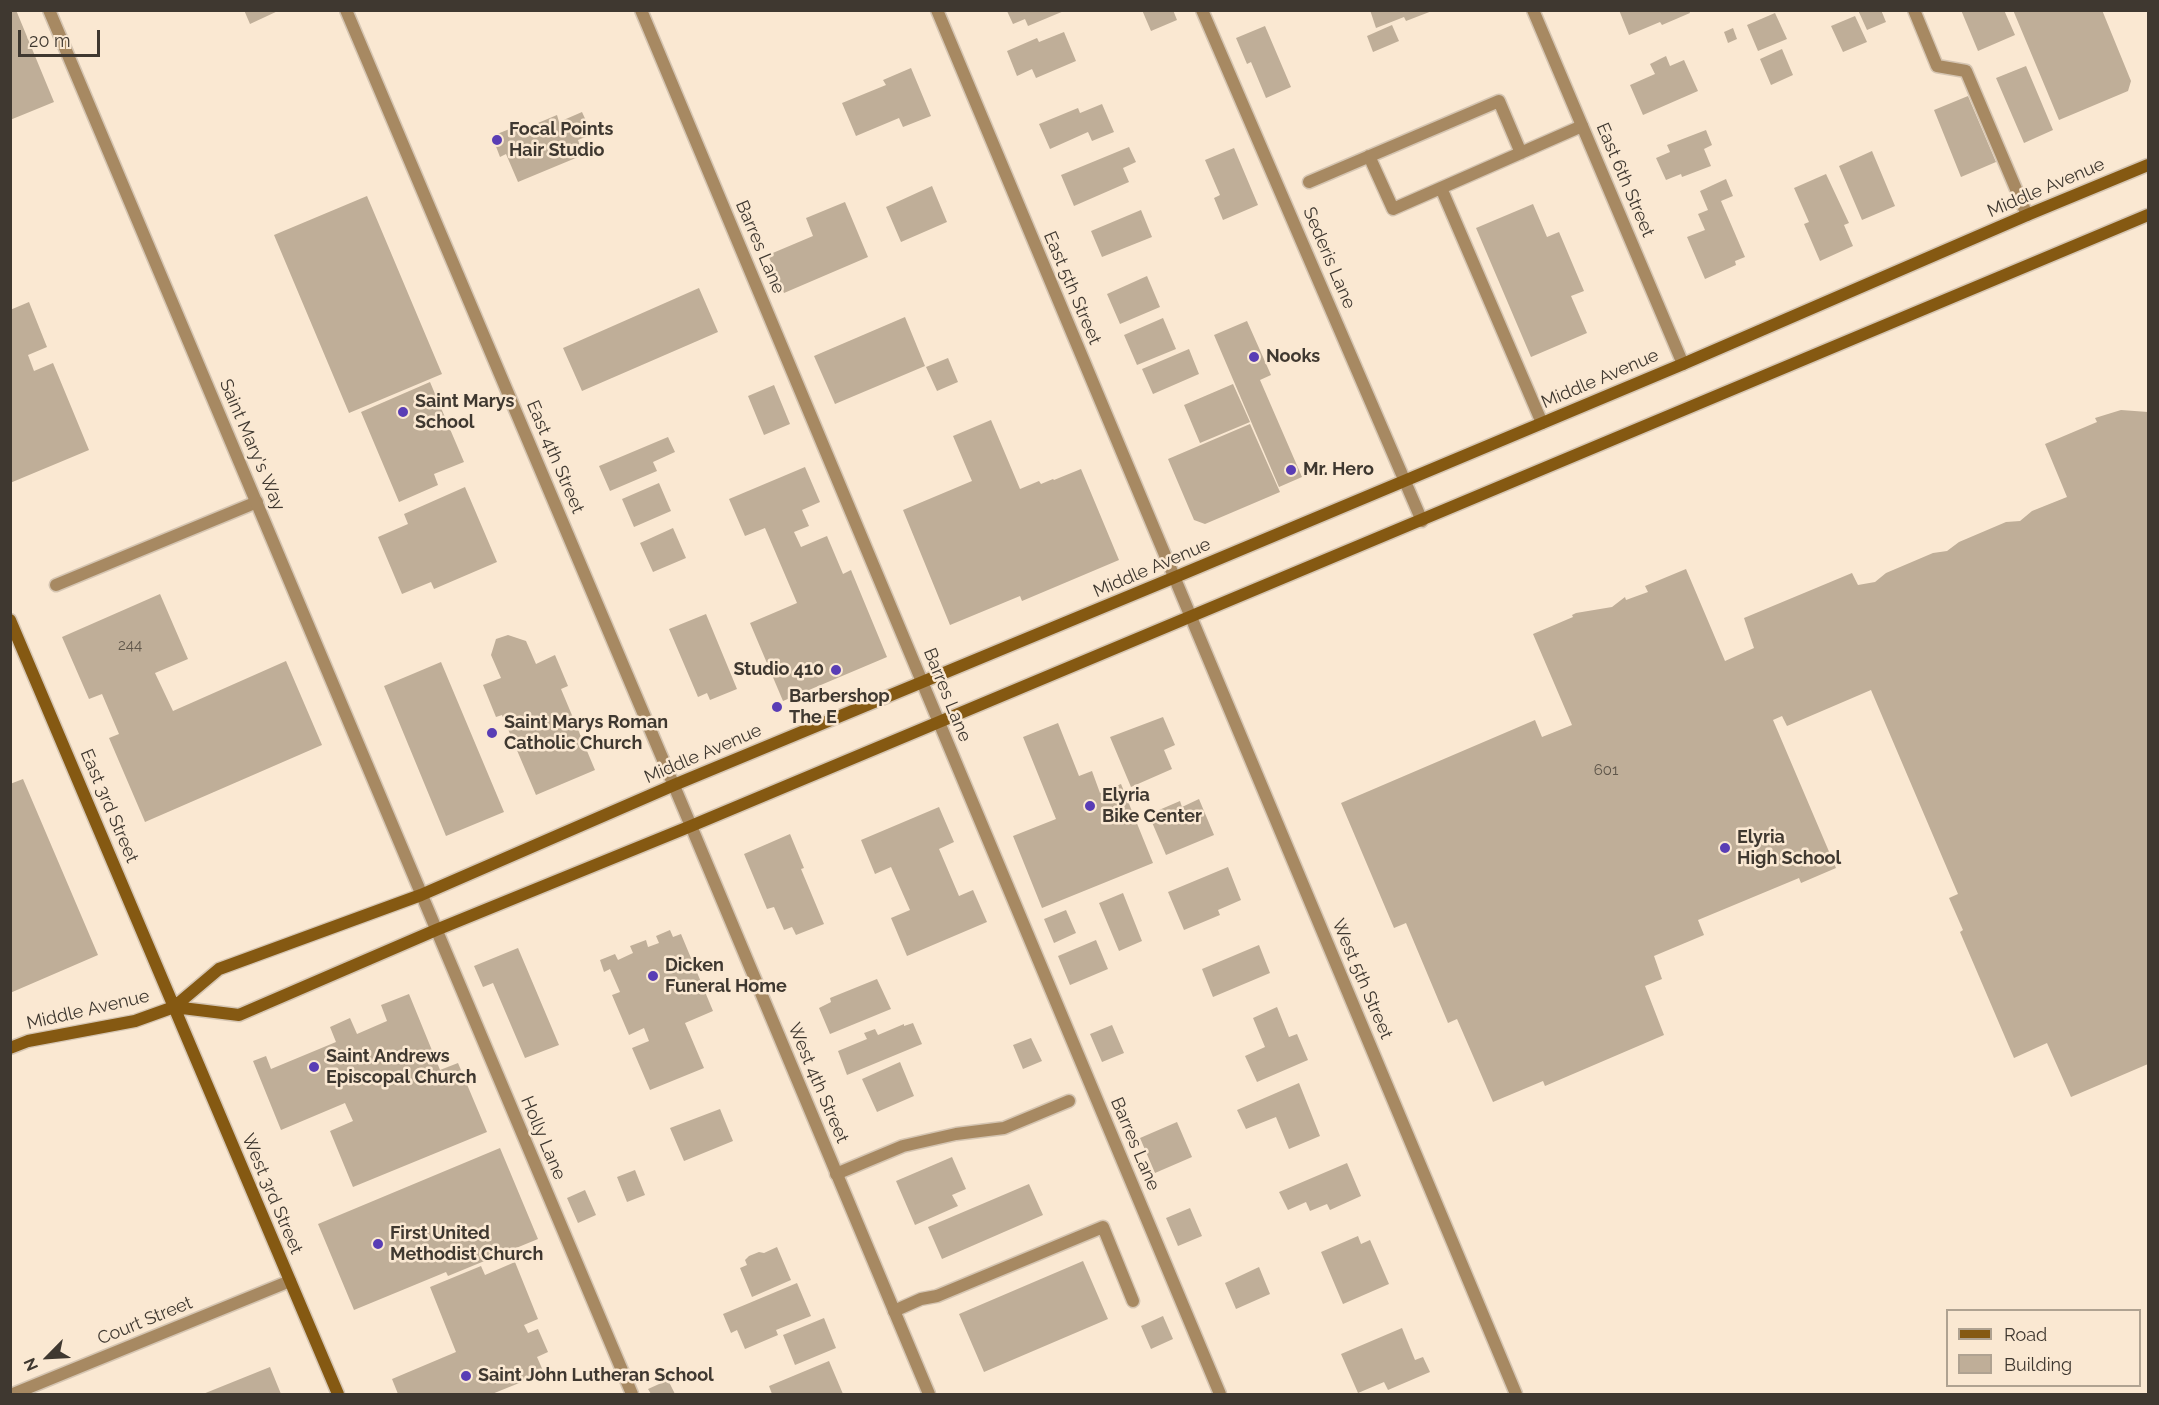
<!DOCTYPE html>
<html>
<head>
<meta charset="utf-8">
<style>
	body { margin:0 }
	#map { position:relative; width:2159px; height:1405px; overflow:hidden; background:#fae8d2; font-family:Raleway,sans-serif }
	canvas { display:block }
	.frame { position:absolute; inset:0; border:12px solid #3f3830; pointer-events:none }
	.legend { position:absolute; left:1946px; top:1309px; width:195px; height:78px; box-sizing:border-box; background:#fae8d2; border:2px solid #afa291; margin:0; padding:8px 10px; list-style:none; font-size:18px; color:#3f3830 }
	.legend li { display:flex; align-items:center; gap:12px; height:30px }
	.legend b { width:30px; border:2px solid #afa291 }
	.north { position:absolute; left:18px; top:1327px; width:60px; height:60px; -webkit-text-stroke:4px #fae8d2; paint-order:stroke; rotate:246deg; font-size:16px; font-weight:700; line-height:24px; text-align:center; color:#3f3830 }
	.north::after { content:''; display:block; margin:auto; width:21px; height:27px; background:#3f3830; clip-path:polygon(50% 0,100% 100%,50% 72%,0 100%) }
	.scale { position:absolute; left:18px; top:30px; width:82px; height:27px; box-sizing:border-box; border:3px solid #3f3830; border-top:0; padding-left:8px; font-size:18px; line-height:21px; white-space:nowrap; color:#3f3830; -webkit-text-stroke:4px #fae8d2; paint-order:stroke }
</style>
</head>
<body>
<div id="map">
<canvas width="2159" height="1405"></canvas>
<div class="frame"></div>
<ul class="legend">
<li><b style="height:8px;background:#855912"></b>Road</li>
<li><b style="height:16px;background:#bfae98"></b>Building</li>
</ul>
<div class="north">N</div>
<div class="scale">20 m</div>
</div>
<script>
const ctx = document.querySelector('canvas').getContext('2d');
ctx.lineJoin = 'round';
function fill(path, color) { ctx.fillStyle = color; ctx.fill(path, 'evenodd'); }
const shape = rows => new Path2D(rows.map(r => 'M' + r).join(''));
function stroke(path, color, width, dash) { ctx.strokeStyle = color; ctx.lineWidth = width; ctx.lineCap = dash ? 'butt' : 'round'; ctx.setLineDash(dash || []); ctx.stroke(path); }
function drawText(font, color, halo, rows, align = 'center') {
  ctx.font = font + ' Raleway,sans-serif'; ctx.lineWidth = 5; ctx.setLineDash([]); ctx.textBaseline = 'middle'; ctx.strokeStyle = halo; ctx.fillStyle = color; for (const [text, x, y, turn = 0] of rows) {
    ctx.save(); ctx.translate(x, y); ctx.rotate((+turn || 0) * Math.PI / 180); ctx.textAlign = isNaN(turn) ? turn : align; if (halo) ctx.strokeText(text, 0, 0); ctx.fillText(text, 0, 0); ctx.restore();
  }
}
fill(shape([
	[10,10,16,10,54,102,10,120],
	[244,10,280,10,250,24],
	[1142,10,1173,10,1177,20,1151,31],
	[1370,10,1432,10,1432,11,1406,21,1404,17,1376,28],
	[1619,10,1689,10,1690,13,1662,25,1660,22,1629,35],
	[1858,10,1881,10,1886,22,1867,30],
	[1961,10,2004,10,2015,35,1978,51],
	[2013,10,2102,10,2131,81,2128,91,2059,120],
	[1007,11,1064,11,1028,26,1025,19,1013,24],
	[1775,13,1787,39,1758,51,1747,25],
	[1855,16,1867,42,1843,52,1831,26],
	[1392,25,1399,41,1373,52,1367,36],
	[1265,26,1291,87,1266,98,1251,62,1247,64,1236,38],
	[1733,28,1737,39,1728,43,1724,32],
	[1064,32,1076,61,1036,78,1032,69,1017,76,1007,51,1037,38,1039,42],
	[1782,49,1793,75,1771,85,1760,59],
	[1666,56,1670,66,1684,60,1698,91,1643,115,1630,85,1655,74,1650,64],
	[2026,66,2053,130,2024,143,1996,78],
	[911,68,931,116,903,127,899,118,856,136,842,103,886,85,883,80],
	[1968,96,1996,162,1961,177,1934,110],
	[1102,104,1114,132,1092,141,1088,132,1050,149,1039,124,1078,108,1080,113],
	[582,112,592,134,578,140,583,155,518,182,506,154,500,157,492,136,517,126,519,131,557,115,559,122],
	[1706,130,1712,145,1704,149,1711,166,1682,177,1681,174,1666,180,1656,158,1670,152,1667,145],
	[1129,147,1136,162,1123,168,1129,182,1074,206,1061,175],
	[1234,148,1258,205,1223,220,1214,198,1220,195,1205,160],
	[1872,151,1895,206,1862,220,1839,166],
	[1826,174,1849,223,1844,225,1853,246,1820,261,1804,224,1809,222,1794,188],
	[1726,179,1733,196,1721,201,1745,257,1735,261,1736,265,1705,279,1687,237,1705,230,1698,214,1708,210,1700,191],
	[932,186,947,222,901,242,886,207],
	[367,196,442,374,349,413,274,235],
	[845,202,868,257,784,293,768,255,813,236,806,218],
	[1533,204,1547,237,1559,232,1584,291,1571,296,1587,333,1531,357,1476,228],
	[1141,210,1152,237,1102,257,1091,231],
	[1147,276,1160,307,1120,324,1107,294],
	[699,288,718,332,582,391,563,348],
	[29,302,47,347,28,355,34,371,53,363,89,450,10,483,10,310],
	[905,317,925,366,835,404,814,356],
	[1163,318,1176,349,1137,365,1124,335],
	[1247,321,1271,375,1260,380,1302,477,1279,487,1214,335],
	[1189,349,1199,374,1153,394,1142,369],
	[948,358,958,382,937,391,926,367],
	[430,382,464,462,434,474,438,485,399,502,361,412],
	[1233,384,1250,422,1200,443,1184,405],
	[774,385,790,424,764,435,748,396],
	[2121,410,2148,412,2148,1064,2071,1097,2047,1043,2014,1058,1960,932,1963,930,1949,898,1958,894,1871,690,1787,726,1782,716,1773,720,1836,868,1801,883,1799,878,1698,920,1704,935,1654,956,1662,979,1645,986,1664,1035,1545,1086,1543,1081,1493,1102,1457,1019,1448,1023,1406,923,1394,928,1341,803,1535,720,1542,737,1572,725,1533,634,1573,617,1572,615,1576,613,1612,607,1625,597,1626,600,1648,592,1645,586,1686,569,1725,661,1754,648,1744,618,1852,573,1858,585,1875,582,1886,573,1933,553,1947,551,1959,542,2006,522,2020,521,2032,511,2067,497,2045,444,2097,422,2095,418],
	[991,420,1020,489,1039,481,1041,484,1053,479,1054,480,1081,469,1119,560,1022,601,1020,596,950,625,903,510,972,481,953,436],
	[1250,424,1280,492,1205,524,1194,520,1168,459],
	[668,437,675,452,653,462,657,471,610,491,599,466],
	[805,467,820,502,802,510,809,526,794,532,801,547,827,536,843,574,851,570,887,657,783,701,750,623,797,603,765,528,745,536,729,499],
	[659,483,671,511,634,527,622,499],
	[465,487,497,562,434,589,431,582,402,594,378,537,408,524,404,514],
	[673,528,686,558,653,572,640,543],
	[160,594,188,659,155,673,173,711,286,661,322,745,145,822,109,738,119,734,102,694,89,699,62,637],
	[706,614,737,689,710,700,707,693,698,697,669,629],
	[508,635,526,641,536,664,555,655,568,686,561,689,595,770,536,795,502,715,496,717,483,685,501,678,491,655,496,639],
	[441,662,504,812,446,836,384,686],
	[1163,717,1175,745,1164,750,1172,769,1131,787,1110,737],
	[1058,723,1079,776,1092,771,1100,793,1121,784,1153,863,1042,908,1013,836,1056,819,1023,737],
	[23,779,98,955,10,993,10,784],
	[1199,799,1214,835,1166,855,1151,820,1161,815,1159,810,1180,801,1182,807],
	[939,807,954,842,939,849,959,896,973,890,987,922,907,956,891,918,910,910,891,867,875,874,861,840],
	[790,834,804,868,801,869,824,924,796,935,792,927,784,930,774,907,767,909,744,854],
	[1228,867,1241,900,1218,910,1220,915,1184,930,1168,892],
	[1123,893,1142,941,1119,951,1099,903],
	[1066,910,1076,933,1054,943,1044,919],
	[670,930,673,937,681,934,713,1011,685,1023,704,1068,650,1090,632,1048,649,1041,644,1028,629,1035,612,995,620,992,610,969,604,972,600,960,615,954,618,960,633,953,630,946,646,940,648,947,659,943,656,936],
	[1096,940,1108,969,1070,985,1058,956],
	[1259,945,1270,973,1213,997,1202,969],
	[518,948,559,1045,525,1058,493,983,483,987,474,966],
	[877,979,891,1009,830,1034,819,1008,831,1002,830,998],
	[409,994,440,1070,458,1063,487,1132,353,1187,330,1131,353,1121,345,1103,281,1130,253,1061,266,1056,271,1069,336,1042,330,1027,350,1018,357,1034,387,1021,381,1005],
	[1277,1007,1289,1037,1297,1034,1308,1060,1257,1082,1245,1056,1265,1047,1253,1018],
	[913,1023,922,1044,847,1075,838,1051,867,1039,864,1033,875,1029,878,1035,904,1024,904,1026],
	[1112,1025,1124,1053,1102,1062,1090,1034],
	[1031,1038,1042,1061,1023,1069,1013,1045],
	[900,1062,914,1096,877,1112,862,1079],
	[1299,1083,1320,1136,1289,1149,1276,1117,1246,1129,1237,1110],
	[720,1109,733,1141,684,1161,670,1128],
	[1177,1122,1192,1157,1155,1173,1140,1138],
	[500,1148,538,1239,448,1276,446,1272,354,1310,318,1224],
	[952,1157,966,1189,952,1195,958,1206,915,1225,896,1181],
	[1347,1163,1361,1196,1330,1210,1327,1204,1310,1211,1306,1202,1288,1210,1279,1192],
	[635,1170,645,1195,627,1202,617,1177],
	[1029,1184,1043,1215,942,1259,928,1227],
	[585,1190,596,1215,578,1223,567,1198],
	[1190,1208,1202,1236,1178,1246,1166,1218],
	[1358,1236,1361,1244,1370,1240,1389,1284,1343,1304,1321,1252],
	[777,1247,791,1280,752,1297,740,1268,747,1265,745,1260,749,1256,759,1252,764,1253],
	[1083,1261,1108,1319,984,1372,959,1314],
	[515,1262,538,1319,524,1325,528,1333,538,1329,548,1352,537,1357,544,1373,492,1394,398,1394,392,1379,456,1352,430,1287,481,1266,485,1275],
	[1259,1267,1270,1294,1236,1309,1225,1283],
	[797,1283,811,1316,776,1330,778,1335,745,1349,737,1330,731,1333,723,1314],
	[1163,1316,1173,1339,1151,1349,1141,1326],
	[824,1318,836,1348,795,1365,783,1335],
	[1402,1328,1415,1360,1423,1357,1430,1372,1388,1390,1384,1382,1358,1393,1341,1354],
	[829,1361,843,1394,772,1394,769,1386],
	[270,1367,281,1394,203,1394],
	[668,1380,675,1394,651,1394,648,1389]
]), '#bfae98');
const service = shape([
	[1914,10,1937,66,1966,71,2027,215],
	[1369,156,1393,209,1582,126],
	[1309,182,1499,101,1521,153],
	[1441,188,1542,423],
	[56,585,257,502],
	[836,1174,903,1146,956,1134,1004,1128,1069,1101],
	[894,1311,921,1299,937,1296,1103,1227,1133,1301]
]);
const minor = shape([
	[49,10,632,1394],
	[641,10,1220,1394],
	[937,10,1516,1394],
	[1202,10,1422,521],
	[1533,10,1683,364],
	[691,826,929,1394],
	[13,1394,290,1281]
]);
const tertiary = shape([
	[346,10,691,826]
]);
const secondary = shape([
	[10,620,338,1394],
	[174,1007,239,1015,436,930,691,826,2148,215],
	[10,1048,28,1041,135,1021,174,1007,219,969,421,895,674,785,1173,578,1683,364,2027,215,2148,165]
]);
stroke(service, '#d5c5b2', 15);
stroke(minor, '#d5c5b2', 15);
stroke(tertiary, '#d5c5b2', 15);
stroke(secondary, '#d5c5b2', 15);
stroke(service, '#a78962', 12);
stroke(minor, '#a78962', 12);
stroke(tertiary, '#a78962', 12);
stroke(secondary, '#855912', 12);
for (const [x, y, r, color] of [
	[497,140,6,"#593db5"],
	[1254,357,6,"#593db5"],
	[403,412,6,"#593db5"],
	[1291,470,6,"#593db5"],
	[836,670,6,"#593db5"],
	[777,707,6,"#593db5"],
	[492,733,6,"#593db5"],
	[1090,806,6,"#593db5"],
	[1725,848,6,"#593db5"],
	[653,976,6,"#593db5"],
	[314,1067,6,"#593db5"],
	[378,1244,6,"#593db5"],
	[466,1376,6,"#593db5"]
]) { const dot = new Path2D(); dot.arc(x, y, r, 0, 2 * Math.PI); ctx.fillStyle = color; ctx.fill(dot); stroke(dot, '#fae8d2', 2); }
drawText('15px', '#5f564a', null, [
	["244",130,645],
	["601",1606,770]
]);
drawText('bold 18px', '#3f3830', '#fae8d2', [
	["Focal Points",509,130],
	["Hair Studio",509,151],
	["Nooks",1266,357],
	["Saint Marys",415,402],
	["School",415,423],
	["Mr. Hero",1303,470],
	["Studio 410",824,670,"right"],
	["Barbershop",789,697],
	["The E",789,718],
	["Saint Marys Roman",504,723],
	["Catholic Church",504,744],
	["Elyria",1102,796],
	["Bike Center",1102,817],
	["Elyria",1737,838],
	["High School",1737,859],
	["Dicken",665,966],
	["Funeral Home",665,987],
	["Saint Andrews",326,1057],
	["Episcopal Church",326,1078],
	["First United",390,1234],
	["Methodist Church",390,1255],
	["Saint John Lutheran School",478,1376]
], 'left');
drawText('18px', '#3f3830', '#fae8d2', [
	["East 6th Street",1625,180,67],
	["Middle Avenue",2046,188,-23],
	["Barres Lane",760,247,67],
	["Sederis Lane",1329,258,67],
	["East 5th Street",1072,288,67],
	["Middle Avenue",1600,379,-23],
	["Saint Mary's Way",252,445,67],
	["East 4th Street",555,457,67],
	["Middle Avenue",1152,568,-23],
	["Barres Lane",947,695,68],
	["Middle Avenue",703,754,-23],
	["East 3rd Street",109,806,67],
	["West 5th Street",1362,979,67],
	["Middle Avenue",88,1010,-13],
	["West 4th Street",818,1083,67],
	["Holly Lane",543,1138,67],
	["Barres Lane",1135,1144,67],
	["West 3rd Street",272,1194,67],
	["Court Street",145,1321,-22]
]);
</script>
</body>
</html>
